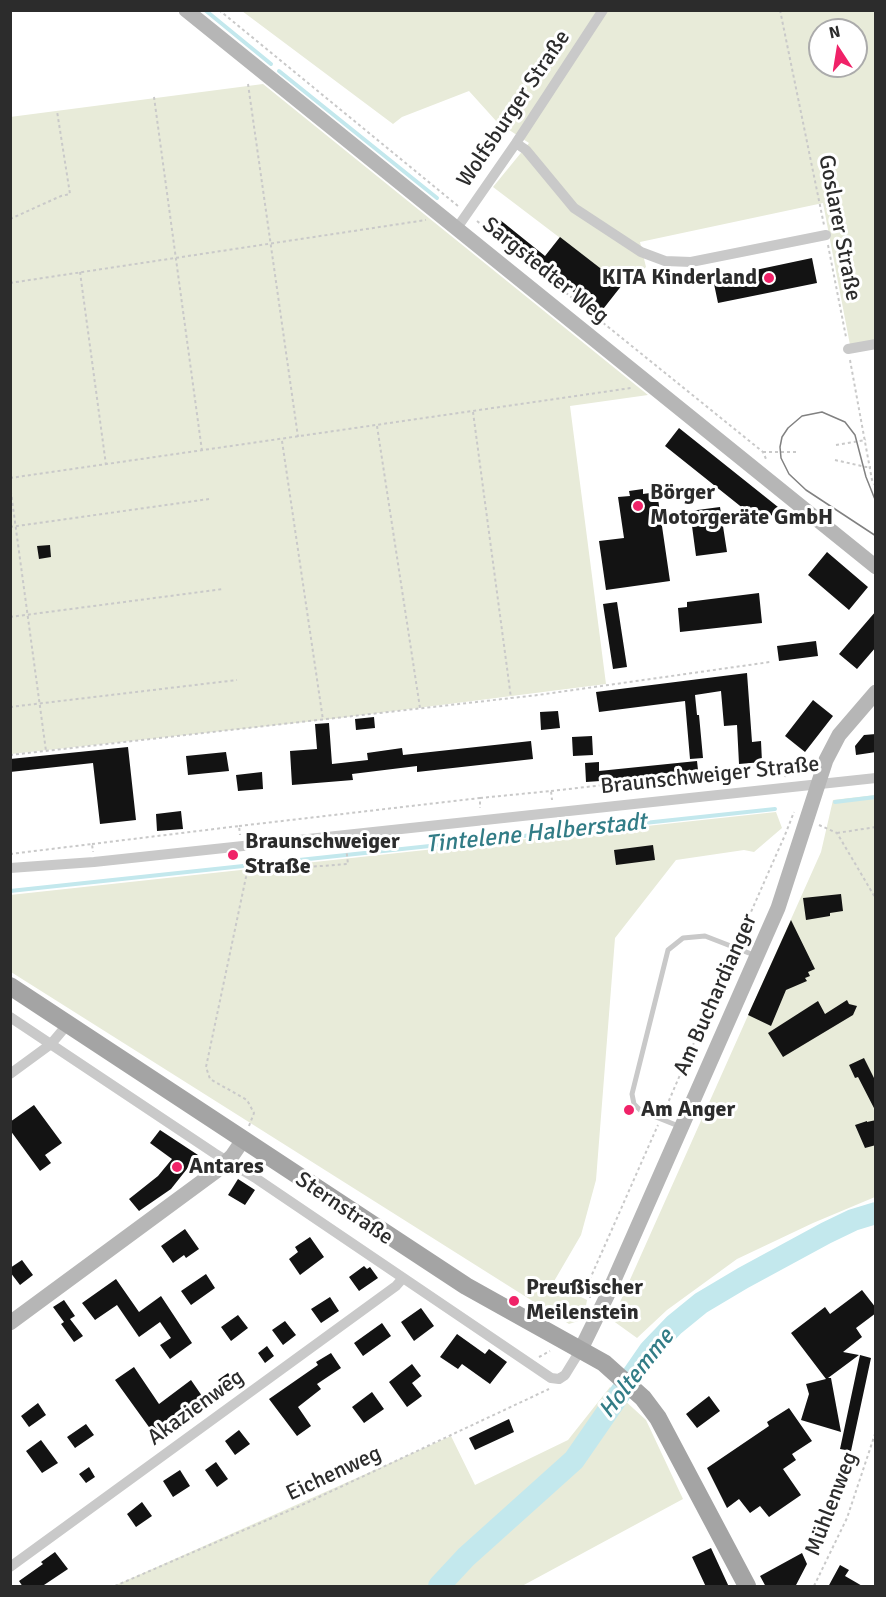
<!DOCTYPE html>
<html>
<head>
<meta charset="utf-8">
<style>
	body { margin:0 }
	#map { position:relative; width:886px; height:1597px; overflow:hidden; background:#fff; font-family:Signika,sans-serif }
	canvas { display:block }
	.frame { position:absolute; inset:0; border:12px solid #2c2c2c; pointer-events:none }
	.north { position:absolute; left:808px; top:18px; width:60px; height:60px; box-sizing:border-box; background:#fff; border:2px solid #ababab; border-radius:50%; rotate:348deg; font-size:16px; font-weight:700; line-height:24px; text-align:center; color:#2c2c2c }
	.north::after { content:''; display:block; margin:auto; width:21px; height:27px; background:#f02268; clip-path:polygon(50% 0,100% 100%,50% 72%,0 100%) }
</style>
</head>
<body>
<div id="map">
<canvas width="886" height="1597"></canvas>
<div class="frame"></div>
<div class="north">N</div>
</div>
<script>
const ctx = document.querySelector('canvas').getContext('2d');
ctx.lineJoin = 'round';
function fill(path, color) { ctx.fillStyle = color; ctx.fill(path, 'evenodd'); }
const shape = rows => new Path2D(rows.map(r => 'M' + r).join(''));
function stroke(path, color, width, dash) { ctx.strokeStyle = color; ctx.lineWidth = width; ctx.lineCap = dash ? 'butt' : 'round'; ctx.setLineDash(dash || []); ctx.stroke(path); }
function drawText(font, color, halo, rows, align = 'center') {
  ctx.font = font + ' Signika,sans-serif'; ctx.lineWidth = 6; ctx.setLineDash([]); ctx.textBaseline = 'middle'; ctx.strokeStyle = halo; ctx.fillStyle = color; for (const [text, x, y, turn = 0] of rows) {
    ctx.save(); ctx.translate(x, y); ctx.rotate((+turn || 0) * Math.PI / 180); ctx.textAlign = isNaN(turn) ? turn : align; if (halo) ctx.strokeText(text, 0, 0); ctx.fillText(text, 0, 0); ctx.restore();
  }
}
fill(shape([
	[242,11,875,11,875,340,850,345,823,203,640,242,646,267,627,284,622,285,493,187,529,143,497,122,469,91,402,117,393,124],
	[820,30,856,30,856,66,820,66],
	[263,84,648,395,570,406,606,684,323,720,11,754,10,117],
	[875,795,875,1197,813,1223,737,1259,667,1310,637,1338,612,1320,821,852,833,800],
	[776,812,782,828,754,852,744,850,676,860,615,938,596,1180,581,1235,553,1283,587,1300,585,1311,578,1321,569,1324,11,972,10,895],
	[610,1387,646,1420,683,1499,522,1586,114,1586,451,1436,475,1485,568,1440]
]), '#e8ebd9');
stroke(shape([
	[205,10,271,64],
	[279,71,437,198],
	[835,802,876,797],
	[10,891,775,809]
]), '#c3e8ed', 4);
stroke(shape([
	[439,1586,466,1557,574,1460,650,1350,674,1325,701,1303,743,1278,826,1233,853,1220,876,1213]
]), '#c3e8ed', 22);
fill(shape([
	[494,215,545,256,560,237,622,285,600,313,487,223],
	[812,258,817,283,718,303,713,279],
	[679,428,778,507,764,525,665,446],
	[643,489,643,494,657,492,670,581,606,590,599,541,624,538,618,497,630,496,629,491],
	[720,507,727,552,696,556,690,511],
	[50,545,51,557,39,559,37,546],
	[827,552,868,587,849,610,808,575],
	[759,593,762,623,680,632,678,608,687,607,687,602],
	[617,602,627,667,613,669,603,604],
	[876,611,876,647,857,669,839,654],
	[816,641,818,656,779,661,777,646],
	[747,673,752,742,761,741,762,762,739,764,737,725,724,726,721,691,695,695,697,715,699,715,703,758,690,759,685,701,599,712,596,692],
	[813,700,833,716,805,752,785,736],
	[558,711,560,728,541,730,540,712],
	[374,717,375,728,356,730,355,719],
	[329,723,332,764,368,760,367,753,402,748,403,755,531,741,533,759,417,772,417,766,352,774,353,780,292,785,290,751,317,749,315,724],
	[876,734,876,752,856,755,855,746,864,735],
	[592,736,593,755,573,756,572,737],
	[128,747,136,820,100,824,93,763,10,772,10,759],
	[226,752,229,771,188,775,186,756],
	[697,761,698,770,643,776,643,778,586,782,585,763,599,762,599,771],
	[262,772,263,789,238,791,236,775],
	[181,811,183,829,157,831,156,814],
	[653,845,655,860,616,865,614,850],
	[841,894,843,911,830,913,830,916,806,920,803,898],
	[791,920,815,969,808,972,810,976,805,978,807,981,786,990,771,1026,748,1015],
	[847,1000,849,1004,857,1006,853,1015,783,1057,768,1033,818,1001,825,1014],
	[864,1058,876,1082,876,1112,858,1077,855,1078,849,1065],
	[34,1105,62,1143,45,1155,51,1163,40,1171,10,1130,10,1122],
	[876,1120,876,1145,865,1148,855,1125,867,1121,867,1122],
	[160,1130,198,1155,171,1189,139,1211,129,1199,158,1176,172,1159,150,1143],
	[238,1179,255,1190,245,1205,228,1195],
	[185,1229,199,1249,186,1258,184,1255,173,1263,161,1246],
	[310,1237,324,1257,300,1275,289,1259,298,1252,295,1247],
	[22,1260,33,1275,20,1285,10,1272,10,1268],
	[364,1266,367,1269,370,1267,378,1278,359,1291,349,1277],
	[206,1274,215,1288,191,1305,181,1291],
	[116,1279,139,1312,161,1296,192,1343,170,1359,160,1345,171,1338,160,1322,139,1337,117,1305,95,1320,82,1303],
	[862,1290,876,1308,876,1313,856,1328,862,1337,843,1352,859,1355,828,1378,831,1378,841,1432,801,1420,809,1394,806,1384,826,1379,791,1333,825,1307,830,1314],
	[330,1297,339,1311,321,1323,311,1309],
	[64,1300,75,1316,70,1319,83,1336,74,1342,61,1324,64,1322,53,1307],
	[421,1308,434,1326,414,1341,401,1322],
	[238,1315,248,1328,231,1341,221,1327],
	[285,1321,296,1335,283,1345,272,1330],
	[382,1323,391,1336,363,1356,354,1343],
	[457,1334,485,1354,489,1349,507,1362,490,1384,462,1364,458,1369,440,1357],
	[267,1346,274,1356,265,1363,258,1353],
	[331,1353,341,1368,317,1384,321,1389,298,1407,311,1426,297,1436,269,1399,318,1365,316,1362],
	[860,1355,871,1358,851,1451,840,1449],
	[412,1364,421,1376,412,1383,422,1396,407,1407,389,1382],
	[134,1367,159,1404,191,1380,209,1406,193,1418,187,1411,154,1434,115,1380],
	[228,1373,234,1382,225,1389,218,1380],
	[372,1392,384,1409,364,1423,352,1407],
	[709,1396,720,1411,697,1428,686,1414],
	[38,1403,46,1415,29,1427,21,1416],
	[789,1408,812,1441,792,1454,796,1460,783,1469,801,1495,769,1517,760,1506,750,1513,739,1499,727,1508,707,1468,769,1426,767,1422],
	[509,1419,514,1432,475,1450,469,1438],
	[86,1424,94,1435,75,1448,67,1437],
	[239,1430,250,1444,235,1455,225,1441],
	[41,1440,58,1463,42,1473,26,1451],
	[216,1462,228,1479,217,1487,205,1470],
	[89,1467,95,1477,86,1483,79,1474],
	[180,1470,190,1486,173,1497,163,1481],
	[142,1502,152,1516,136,1527,127,1514],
	[711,1548,729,1587,706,1587,692,1557],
	[55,1552,68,1569,41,1587,23,1587,19,1581,43,1564,41,1562],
	[802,1553,807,1564,795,1587,766,1587,760,1576],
	[840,1565,849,1570,845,1576,864,1587,828,1587]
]), '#131313');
stroke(shape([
	[219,10,458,206],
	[780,10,824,225],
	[248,84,298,437],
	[154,97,202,451],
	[10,219,61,196,70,194,57,111],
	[477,221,763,452,766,459],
	[828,245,846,337],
	[80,272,106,465],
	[10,283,426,220],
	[850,360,872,480,876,487],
	[473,412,511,698],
	[377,426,420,708],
	[282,441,323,720],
	[836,445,866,440],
	[763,452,799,452],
	[835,460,866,467,871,467],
	[10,478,631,388],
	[10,485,46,751],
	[10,527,209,499],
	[10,617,223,589],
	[10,707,237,680],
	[10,755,538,695,770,662],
	[551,791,789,764,785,777],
	[480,798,551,791,552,800],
	[819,825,837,833,876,899],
	[239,826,480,798,480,808],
	[837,833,876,827],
	[92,844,239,826,240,835],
	[10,854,92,844,93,852],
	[739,939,785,835,794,812],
	[664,1112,732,955],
	[249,1126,254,1113,247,1100,210,1079,206,1067,246,877,254,871,348,864,346,847],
	[590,1298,590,1279,658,1125],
	[539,1357,550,1351],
	[115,1586,302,1505,549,1389],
	[814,1586,847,1518,876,1431]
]), '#c9c9c9', 2, [3, 3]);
stroke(shape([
	[681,1127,641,1111,634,1104,632,1094,668,950,683,938,705,936,754,955]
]), '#c9c9c9', 5);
stroke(shape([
	[516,143,526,150,574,208,641,252,665,261,691,262,826,235],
	[457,228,516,143,603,10],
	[848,349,876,344],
	[10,868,94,862,876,778],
	[10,1017,214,1153,257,1179,551,1378,559,1379,565,1375,581,1349],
	[10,1074,51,1044,67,1025],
	[10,1567,396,1286,403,1278]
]), '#c9c9c9', 10);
stroke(shape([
	[186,10,876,567],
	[10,1323,215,1172,232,1156,243,1140],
	[581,1349,607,1296,778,908,826,760,839,735,876,692]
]), '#b6b6b6', 15);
stroke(shape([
	[10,986,466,1286,604,1363,643,1398,658,1418,747,1586]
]), '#a4a4a4', 18);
stroke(shape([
	[876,502,866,477,855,435,845,422,822,412,802,416,788,428,782,437,780,447,781,458,789,474,806,490,876,536]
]), '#818181', 1.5);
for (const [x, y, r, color] of [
	[769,278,6,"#f02268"],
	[638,506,6,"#f02268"],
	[233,855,6,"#f02268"],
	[629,1110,6,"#f02268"],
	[177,1167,6,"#f02268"],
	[514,1301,6,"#f02268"]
]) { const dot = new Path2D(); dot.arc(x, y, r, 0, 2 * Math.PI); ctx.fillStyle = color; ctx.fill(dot); stroke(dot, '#fff', 2); }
drawText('22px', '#2c2c2c', '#fff', [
	["Wolfsburger Straße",514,109,-56],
	["Goslarer Straße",839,228,79],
	["Sargstedter Weg",545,271,39],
	["Braunschweiger Straße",710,776,-6],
	["Am Buchardianger",716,995,-66],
	["Sternstraße",344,1209,34],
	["Akazienweg",196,1408,-36],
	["Eichenweg",334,1474,-25],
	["Mühlenweg",832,1504,-69]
]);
drawText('bold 22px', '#2c2c2c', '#fff', [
	["KITA Kinderland",757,278,"right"],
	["Börger",650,493],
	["Motorgeräte GmbH",650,518],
	["Braunschweiger",245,842],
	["Straße",245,867],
	["Am Anger",641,1110],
	["Antares",189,1167],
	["Preußischer",526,1288],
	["Meilenstein",526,1313]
], 'left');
drawText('italic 24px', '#327c86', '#fff', [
	["Tintelene Halberstadt",536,834,-6],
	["Holtemme",637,1374,-52]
]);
</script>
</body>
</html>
